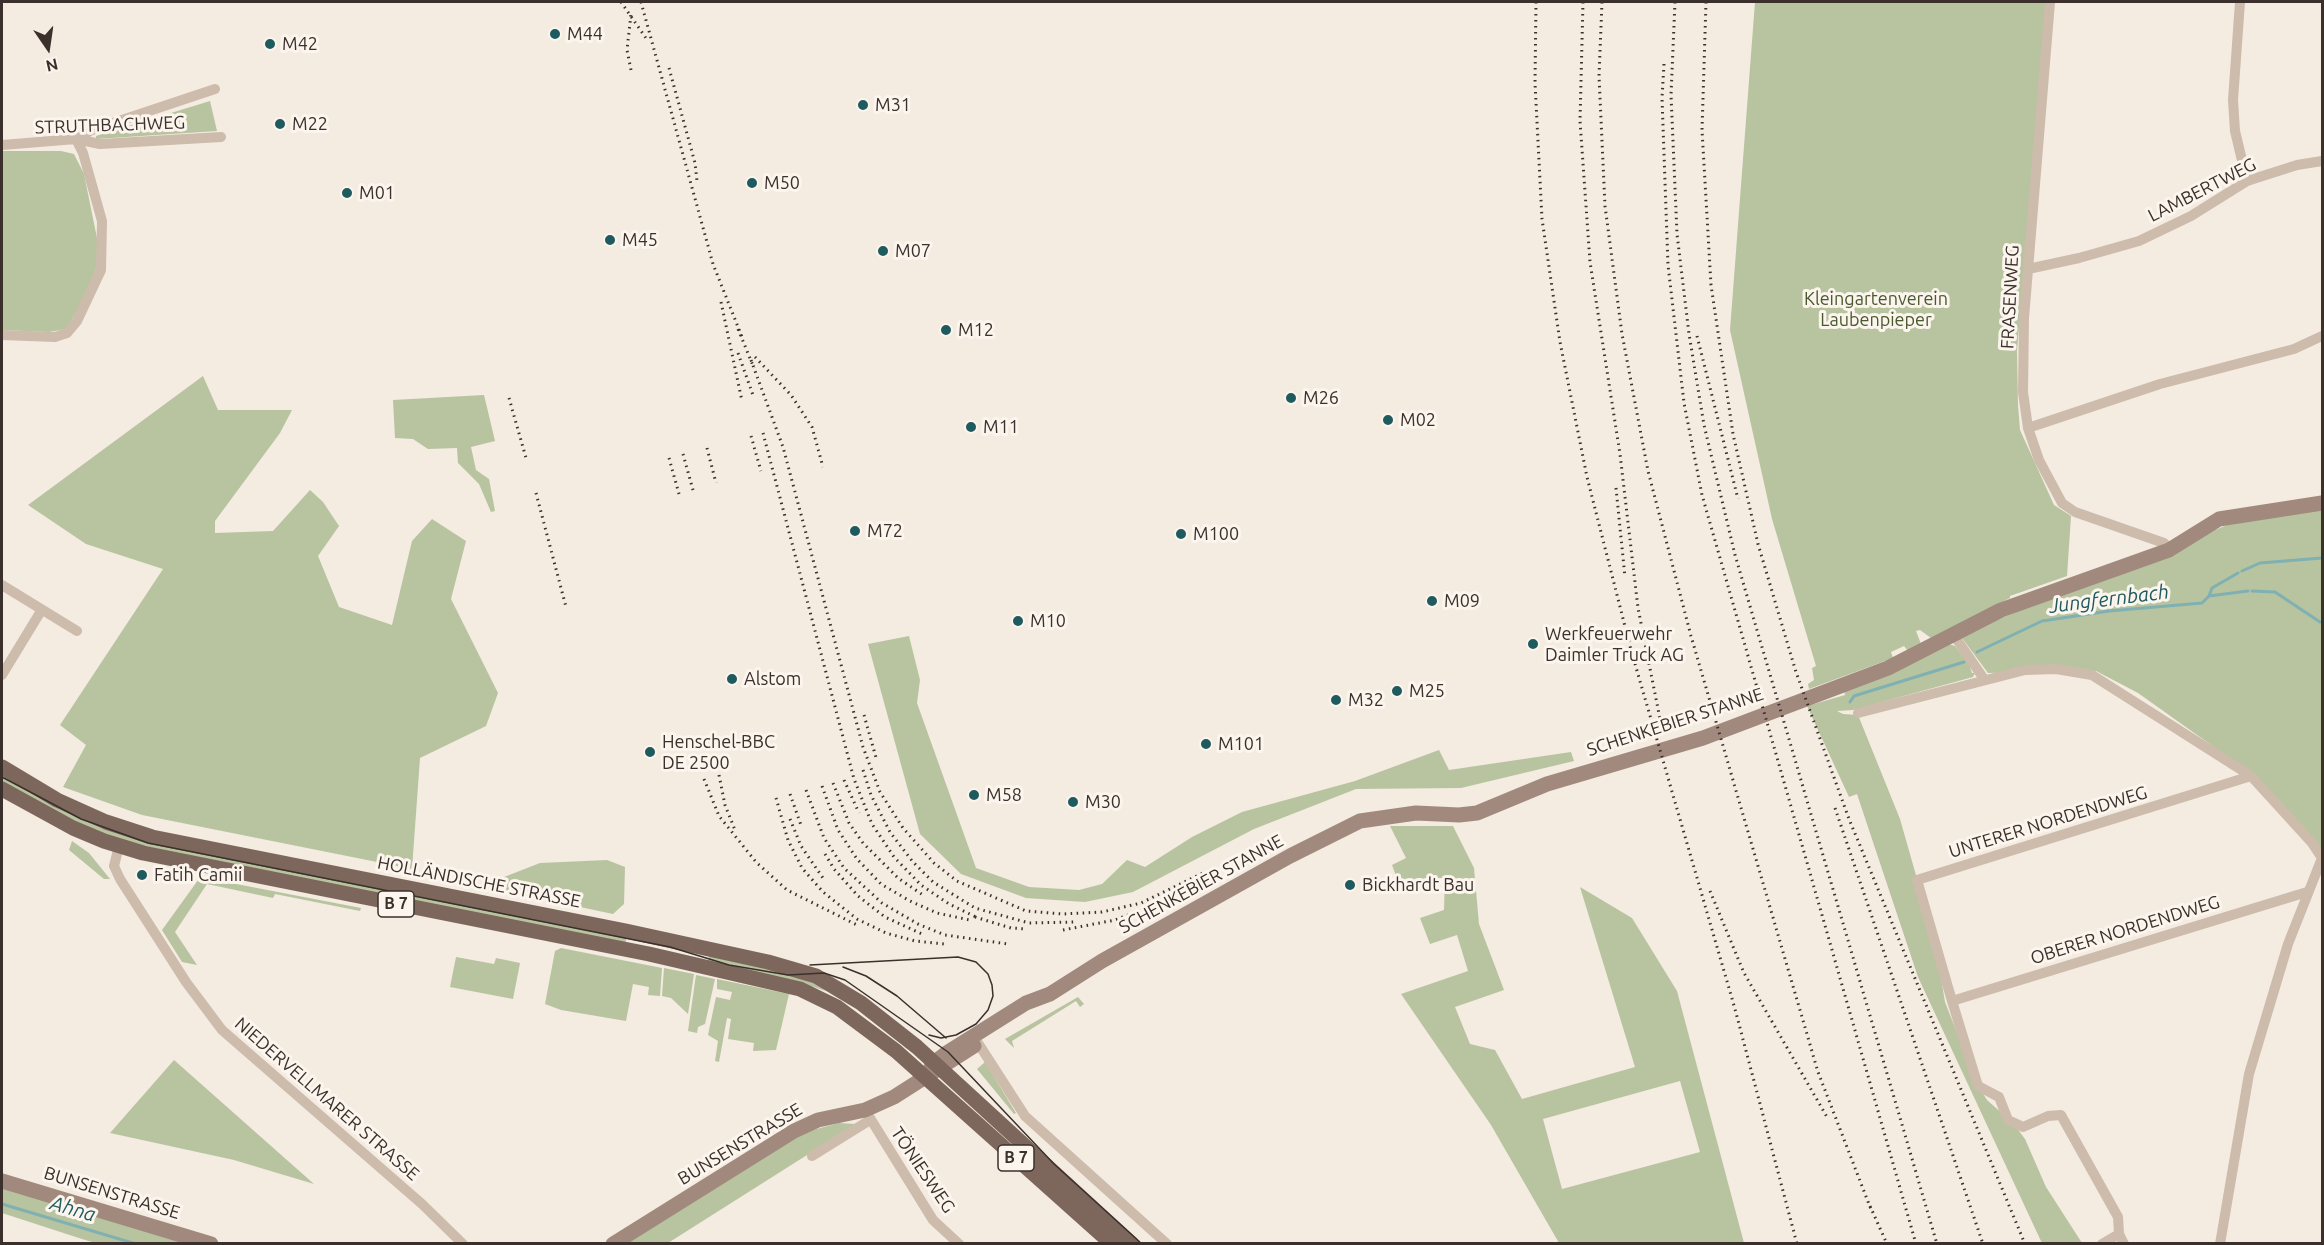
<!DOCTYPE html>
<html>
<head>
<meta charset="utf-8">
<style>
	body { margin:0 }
	#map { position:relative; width:2324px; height:1245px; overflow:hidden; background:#f4ebe1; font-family:Ubuntu,sans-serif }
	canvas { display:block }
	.frame { position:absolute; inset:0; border:3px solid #3b302b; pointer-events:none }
	.north { position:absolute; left:18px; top:18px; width:60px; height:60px; -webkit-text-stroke:4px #fbf5ee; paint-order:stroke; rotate:167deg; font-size:16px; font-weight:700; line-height:24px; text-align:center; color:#3b302b }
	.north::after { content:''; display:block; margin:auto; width:21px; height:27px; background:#3b302b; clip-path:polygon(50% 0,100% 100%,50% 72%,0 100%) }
</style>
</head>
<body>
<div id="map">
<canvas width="2324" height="1245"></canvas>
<div class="frame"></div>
<div class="north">N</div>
</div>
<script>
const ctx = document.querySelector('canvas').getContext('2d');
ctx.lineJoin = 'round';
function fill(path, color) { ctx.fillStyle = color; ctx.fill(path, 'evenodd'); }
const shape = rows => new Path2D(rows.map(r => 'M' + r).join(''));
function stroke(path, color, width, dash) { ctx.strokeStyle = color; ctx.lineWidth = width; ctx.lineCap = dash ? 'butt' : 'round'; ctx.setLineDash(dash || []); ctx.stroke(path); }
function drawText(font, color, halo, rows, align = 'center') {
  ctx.font = font + ' Ubuntu,sans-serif'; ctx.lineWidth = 6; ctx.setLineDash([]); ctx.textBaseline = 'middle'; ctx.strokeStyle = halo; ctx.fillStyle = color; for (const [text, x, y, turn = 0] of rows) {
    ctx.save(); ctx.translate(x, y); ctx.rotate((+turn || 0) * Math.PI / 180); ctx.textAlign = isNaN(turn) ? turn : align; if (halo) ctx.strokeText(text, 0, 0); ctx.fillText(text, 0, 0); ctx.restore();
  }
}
fill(shape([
	[1755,2,2046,2,2017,351,2018,405,2020,430,2054,505,2071,516,2067,576,2010,596,2010,598,1931,638,1920,630,1916,631,1921,644,1908,651,1904,646,1891,652,1893,658,1809,689,1808,684,1814,680,1812,668,1816,666,1772,519,1730,330],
	[210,101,217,131,96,139,96,136],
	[2,151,61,151,74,154,84,174,99,248,96,269,82,303,66,329,49,332,2,330],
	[203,376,218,410,292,410,280,433,215,521,215,533,273,531,310,490,323,502,339,526,318,556,339,607,392,625,412,541,432,519,466,541,451,599,498,693,486,726,420,758,412,869,142,815,63,787,86,745,60,725,163,569,86,544,28,505],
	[484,395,495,441,471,447,476,470,489,479,495,511,491,512,479,484,458,463,457,448,428,449,413,439,395,438,393,400],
	[2322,508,2322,852,2252,774,2138,693,2096,671,1988,673,1962,638,1965,633,2227,525],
	[909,636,920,680,917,703,976,868,1029,887,1079,890,1102,884,1127,860,1145,867,1192,837,1242,812,1355,781,1439,750,1449,770,1571,752,1574,761,1461,788,1356,789,1254,829,1133,892,1085,902,1026,898,961,874,920,834,868,644],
	[1949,644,1955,646,1969,664,1972,673,1975,673,1973,677,1853,710,1837,711,1843,714,1858,715,1900,819,1935,942,1945,1002,1977,1084,1987,1100,2013,1123,2025,1139,2046,1187,2082,1243,2042,1243,2040,1239,1918,977,1857,794,1849,797,1807,706,1845,695,1844,690],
	[2,774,87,820,627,936,625,944,147,849,82,827,2,784],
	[1390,826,1453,826,1474,868,1479,924,1504,990,1455,1007,1470,1044,1495,1050,1522,1099,1635,1067,1580,887,1632,918,1677,991,1744,1243,1559,1243,1491,1125,1401,994,1468,971,1457,935,1430,944,1420,918,1444,910,1445,877,1401,889,1392,865,1406,858],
	[1680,1081,1700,1152,1562,1189,1543,1119],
	[72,841,89,853,110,879,104,879,69,850],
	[607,860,625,867,624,904,613,914,481,886,540,863],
	[201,876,205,878,361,908,360,911,275,894,273,898,207,884,175,932,197,965,182,962,162,930],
	[561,948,662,968,660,996,648,995,649,987,633,984,626,1021,561,1010,545,1004,555,951],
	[709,955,799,973,826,991,792,980,708,962],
	[456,957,494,964,496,958,520,963,513,999,450,987],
	[664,968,694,974,688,1014,671,998,662,996],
	[696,975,715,979,705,1024,698,1027,697,1033,688,1031],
	[717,979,789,994,776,1050,753,1051,754,1043,728,1039,731,1019,727,1018,719,1062,715,1061,718,1041,708,1035,716,997,730,1000,732,992,717,989],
	[1078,997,1084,1004,1080,1007,1076,1001,1012,1041,1014,1048,1005,1039],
	[174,1060,314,1184,234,1160,110,1133],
	[985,1062,1016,1113,1014,1114,977,1069],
	[839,1123,856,1124,668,1243,623,1244,805,1132],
	[2,1186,194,1243,99,1244,82,1239,2,1213]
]), '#b8c4a0');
stroke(shape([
	[2242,571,2260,563,2322,558],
	[2252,591,2275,592,2320,622],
	[2209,596,2212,588,2238,573],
	[1977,652,2042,621,2109,611,2202,603,2209,596,2248,591],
	[1850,702,1854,696,1964,662],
	[2,1204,136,1244]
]), '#7fb0b2', 3);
stroke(shape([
	[2050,2,2024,318,2023,392,2028,428,2039,460,2062,503,2075,512,2164,543,2169,550],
	[2240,2,2233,100,2235,131,2247,181],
	[76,139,92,130,215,89],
	[2,145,76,139,100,144,221,137],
	[2028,269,2079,258,2139,241,2191,216,2247,181,2297,165,2322,161],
	[2,335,55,337,67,333,77,321,101,270,102,221,83,153,76,139],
	[2028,428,2160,384,2294,349,2322,336],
	[2,585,77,631],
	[1953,634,1984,679],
	[2,675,41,611],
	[1858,713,2025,670,2056,669,2092,675,2251,776,2312,843,2322,858],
	[2251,776,1917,880,1952,1001,2307,892],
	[119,846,114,866,120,879,186,982,222,1030,422,1204,463,1244],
	[1952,1001,1978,1086,1999,1097,2008,1120,2023,1127,2048,1116,2061,1115,2118,1217,2119,1234,2124,1244],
	[978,1043,1025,1116,1167,1244],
	[865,1110,933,1220,959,1244],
	[812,1156,870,1120],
	[2102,1244,2119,1234],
	[2220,1244,2249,1074,2288,944,2322,858]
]), '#cdbbac', 10);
stroke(shape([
	[925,1077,935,1062,948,1052,1026,1003,1050,994,1102,961,1290,856,1360,821,1416,813,1459,815,1477,813,1547,784,1703,738,1888,668,2001,610,2169,550,2219,519,2322,503],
	[2,1181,211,1244],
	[613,1244,794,1131,818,1120,865,1110,894,1097,974,1046]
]), '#a18a7d', 15);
stroke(shape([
	[2,767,57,800,106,822,152,837,626,931,768,962,816,976,861,1003,917,1047,1132,1244],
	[2,789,73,828,104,841,143,853,649,954,800,989,837,1007,896,1051,1112,1244]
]), '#7d675c', 15);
stroke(shape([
	[2,777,81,819,148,843,670,947,729,965,788,975,824,973,845,980,948,1052,1054,1164,1142,1244],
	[810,965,958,957,976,962,988,974,992,985,993,996,988,1010,976,1024,956,1035,941,1038,929,1035],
	[843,967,866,976,897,996,946,1038]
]), '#3b302b', 1.5);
stroke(shape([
	[621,2,648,41],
	[641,2,713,264,742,337],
	[1536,2,1535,83,1542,219,1560,342,1587,477,1631,650,1735,1009,1797,1244],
	[1583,2,1580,121,1590,262,1620,454,1638,608,1661,724],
	[1602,2,1599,76,1605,206,1622,334,1648,471,1691,636,1818,1072,1872,1212],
	[1675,2,1671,95,1677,234,1689,334,1704,425,1735,555,1937,1244],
	[1706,2,1702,130,1711,285,1733,434,1758,544,1796,672,1849,819,2025,1244],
	[1664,64,1662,98,1668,265,1684,403,1702,495,1916,1244],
	[669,68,695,163,697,181],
	[631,70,627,50,631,14],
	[721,302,742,401],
	[738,329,754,368],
	[1697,336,1738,499],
	[738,353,754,398],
	[755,357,791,395,812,427,823,467],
	[751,360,783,447,863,747,880,792,903,828,934,863,957,881,1026,911,1063,914,1102,912,1141,903,1203,873],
	[509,398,526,458],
	[763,433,854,779,872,824,894,857,921,885,949,904,976,917],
	[751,436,761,471],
	[707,448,716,483],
	[683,454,693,490],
	[669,458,679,494],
	[1616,488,1625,577],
	[536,493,566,607],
	[864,715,877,761],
	[863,770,871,795,890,832,913,862,933,882,975,908,1029,923,1075,922],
	[719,775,725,805,735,830],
	[704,779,719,816,756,862,787,890,857,925],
	[844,780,859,813],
	[833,783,849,823,863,843,898,878,923,895],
	[822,786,838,830,857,859,881,884,910,901,937,913,970,920],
	[806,790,824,838,844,868,882,903,918,924,945,935,1008,944],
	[790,794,802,828],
	[776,798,788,840,802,868,823,892,857,919,886,933,915,941,944,944],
	[1835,808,1983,1244],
	[790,819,801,846,825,881],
	[825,854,834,869,858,896,885,917,922,934],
	[1710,891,1744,973,1827,1117],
	[975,917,1011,928,1027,929],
	[1063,930,1115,920,1144,909],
	[1870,1206,1887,1244]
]), '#3b302b', 3, [1.5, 4.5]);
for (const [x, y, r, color] of [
	[555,34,6,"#1f5a5e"],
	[270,44,6,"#1f5a5e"],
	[863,105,6,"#1f5a5e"],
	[280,124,6,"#1f5a5e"],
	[752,183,6,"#1f5a5e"],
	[347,193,6,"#1f5a5e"],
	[610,240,6,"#1f5a5e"],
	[883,251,6,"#1f5a5e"],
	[946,330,6,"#1f5a5e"],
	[1291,398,6,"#1f5a5e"],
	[1388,420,6,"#1f5a5e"],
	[971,427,6,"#1f5a5e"],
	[855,531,6,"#1f5a5e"],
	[1181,534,6,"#1f5a5e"],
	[1432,601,6,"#1f5a5e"],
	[1018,621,6,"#1f5a5e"],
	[1533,644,6,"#1f5a5e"],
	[732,679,6,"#1f5a5e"],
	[1397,691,6,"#1f5a5e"],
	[1336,700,6,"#1f5a5e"],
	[1206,744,6,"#1f5a5e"],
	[650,752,6,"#1f5a5e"],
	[974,795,6,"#1f5a5e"],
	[1073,802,6,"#1f5a5e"],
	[142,875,6,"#1f5a5e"],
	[1350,885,6,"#1f5a5e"]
]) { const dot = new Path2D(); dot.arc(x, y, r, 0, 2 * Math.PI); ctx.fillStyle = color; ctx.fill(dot); stroke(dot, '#fbf5ee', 2); }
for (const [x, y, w] of [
	[396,904,36],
	[1016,1158,36]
]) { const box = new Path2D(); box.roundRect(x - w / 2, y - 13, w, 26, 4.5); ctx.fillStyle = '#fbf5ee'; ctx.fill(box); stroke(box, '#3b302b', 1.5); }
drawText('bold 16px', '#3b302b', null, [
	["B 7",396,904],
	["B 7",1016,1158]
]);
drawText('18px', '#3b302b', '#fbf5ee', [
	["M44",567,34],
	["M42",282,44],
	["M31",875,105],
	["M22",292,124],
	["M50",764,183],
	["M01",359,193],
	["M45",622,240],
	["M07",895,251],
	["M12",958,330],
	["M26",1303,398],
	["M02",1400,420],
	["M11",983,427],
	["M72",867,531],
	["M100",1193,534],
	["M09",1444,601],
	["M10",1030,621],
	["Werkfeuerwehr",1545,634],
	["Daimler Truck AG",1545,655],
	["Alstom",744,679],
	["M25",1409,691],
	["M32",1348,700],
	["Henschel-BBC",662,742],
	["DE 2500",662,763],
	["M101",1218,744],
	["M58",986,795],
	["M30",1085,802],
	["Fatih Camii",154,875],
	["Bickhardt Bau",1362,885]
], 'left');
drawText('18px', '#3b302b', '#fbf5ee', [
	["STRUTHBACHWEG",110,125,-2],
	["LAMBERTWEG",2202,190,-27],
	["FRASENWEG",2010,297,-87],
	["SCHENKEBIER STANNE",1675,722,-18],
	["UNTERER NORDENDWEG",2048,822,-17],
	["HOLLÄNDISCHE STRASSE",479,882,11],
	["SCHENKEBIER STANNE",1201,884,-29],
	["OBERER NORDENDWEG",2125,930,-17],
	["NIEDERVELLMARER STRASSE",327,1099,41],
	["BUNSENSTRASSE",740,1144,-31],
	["TÖNIESWEG",923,1170,56],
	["BUNSENSTRASSE",112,1193,17]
]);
drawText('18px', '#4a5a2e', '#fbf5ee', [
	["Kleingartenverein",1876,299],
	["Laubenpieper",1876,320]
]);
drawText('italic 20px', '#1f5a5e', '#fbf5ee', [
	["Jungfernbach",2109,599,-7],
	["Ahna",73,1209,16]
]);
</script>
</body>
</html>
